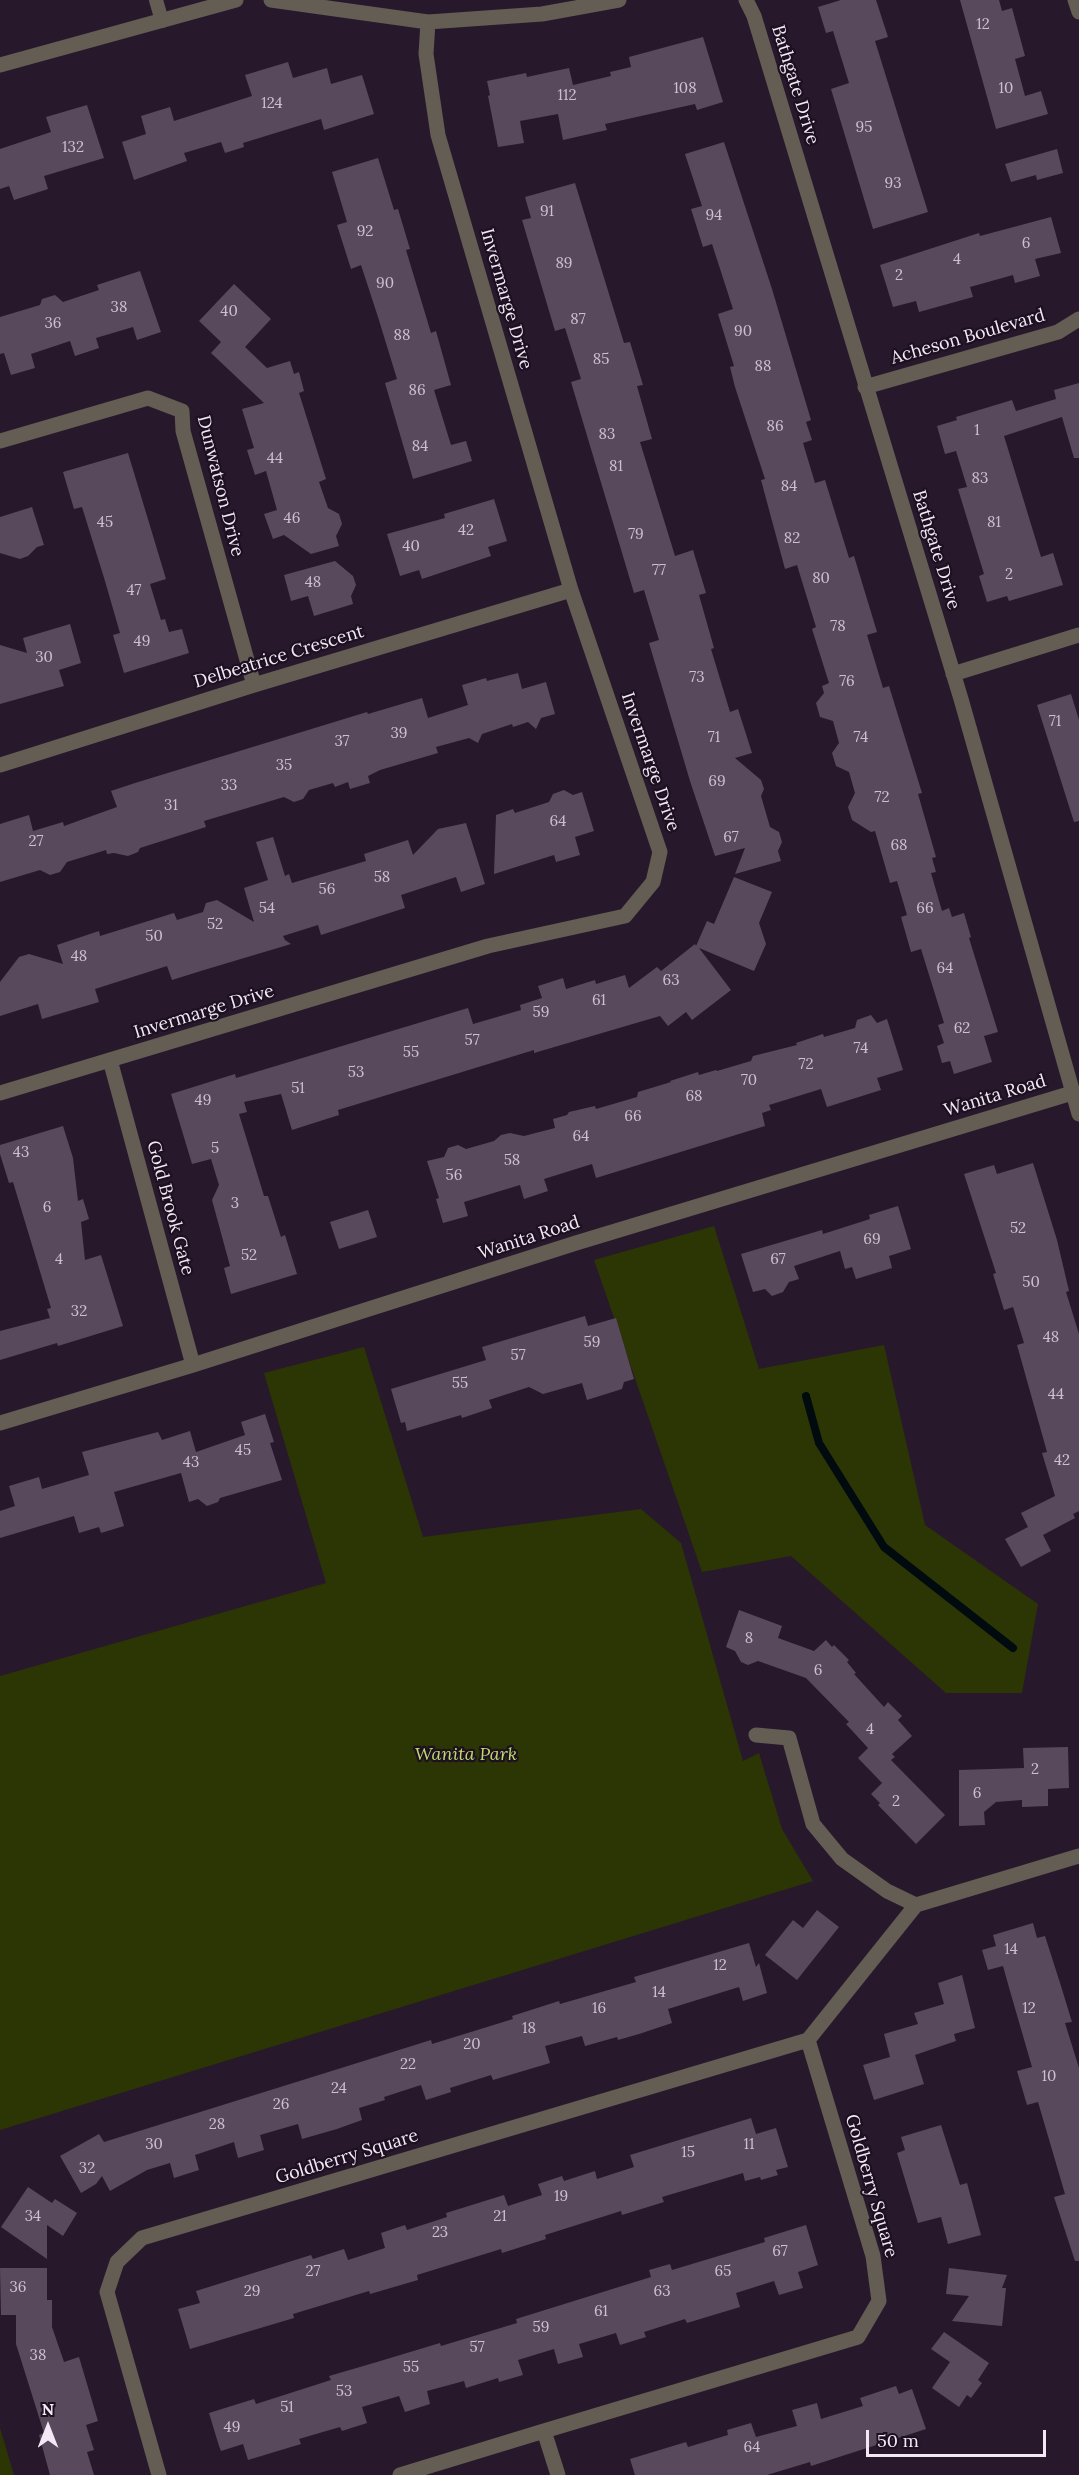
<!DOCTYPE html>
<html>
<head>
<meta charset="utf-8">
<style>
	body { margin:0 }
	#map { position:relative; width:1079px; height:2475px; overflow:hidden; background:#27192b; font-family:Lora,serif }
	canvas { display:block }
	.north { position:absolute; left:18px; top:2397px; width:60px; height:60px; -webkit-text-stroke:4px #1d1021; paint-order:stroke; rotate:0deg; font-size:16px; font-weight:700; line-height:24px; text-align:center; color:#f2e9f5 }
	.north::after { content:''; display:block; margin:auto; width:21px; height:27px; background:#f2e9f5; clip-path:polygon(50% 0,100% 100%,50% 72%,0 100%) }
	.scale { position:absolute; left:866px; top:2430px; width:180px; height:27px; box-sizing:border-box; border:3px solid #f2e9f5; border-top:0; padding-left:8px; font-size:18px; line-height:21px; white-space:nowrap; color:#f2e9f5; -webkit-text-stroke:4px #1d1021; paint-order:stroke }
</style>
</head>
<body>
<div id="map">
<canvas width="1079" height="2475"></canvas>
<div class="north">N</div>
<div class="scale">50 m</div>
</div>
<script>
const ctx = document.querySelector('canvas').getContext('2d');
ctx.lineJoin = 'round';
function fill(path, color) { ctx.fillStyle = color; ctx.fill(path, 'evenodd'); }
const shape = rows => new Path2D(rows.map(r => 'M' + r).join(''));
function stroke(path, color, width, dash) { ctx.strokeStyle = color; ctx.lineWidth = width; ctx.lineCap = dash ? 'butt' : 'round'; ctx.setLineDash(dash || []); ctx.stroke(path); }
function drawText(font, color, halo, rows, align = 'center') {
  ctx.font = font + ' Lora,serif'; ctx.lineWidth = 4.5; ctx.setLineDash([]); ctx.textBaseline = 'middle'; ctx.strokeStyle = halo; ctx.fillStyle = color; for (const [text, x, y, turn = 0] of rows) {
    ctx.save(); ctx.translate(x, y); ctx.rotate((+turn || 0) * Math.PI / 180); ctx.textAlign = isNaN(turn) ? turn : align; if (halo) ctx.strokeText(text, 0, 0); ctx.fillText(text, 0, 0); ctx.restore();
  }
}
fill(shape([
	[714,1226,759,1369,884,1345,925,1525,1038,1604,1022,1693,946,1693,791,1556,702,1572,594,1260],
	[364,1347,423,1537,641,1509,681,1543,743,1761,759,1753,782,1829,813,1881,0,2130,0,1676,326,1583,264,1373],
	[0,2428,14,2475,0,2475]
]), '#2c3504');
stroke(shape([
	[806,1396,819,1443,884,1547,1013,1648]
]), '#010a0e', 8);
fill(shape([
	[841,0,876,0,888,37,875,41,928,212,873,229,831,89,849,83,833,31,826,33,818,7],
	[960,0,999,0,1002,11,1012,8,1025,56,1015,59,1025,96,1041,91,1048,114,996,129],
	[703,37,723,102,697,110,695,104,605,124,607,130,563,140,558,114,520,121,524,143,498,147,488,96,490,95,487,81,526,73,527,77,569,68,573,85,611,76,610,72,631,67,629,57],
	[288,62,293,78,327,68,331,84,362,75,374,114,324,130,321,119,243,143,244,147,225,153,221,142,184,153,187,161,134,180,122,142,146,134,141,116,170,107,174,121,252,96,245,75],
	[87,105,104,158,44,176,48,189,14,200,9,186,0,189,0,149,51,132,46,117],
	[724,142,772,289,811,420,806,422,812,440,803,443,815,483,825,480,849,558,854,556,877,632,867,635,883,688,889,686,922,793,918,794,936,857,932,858,936,872,931,873,942,911,949,908,952,917,964,913,971,937,969,938,998,1032,984,1036,992,1062,954,1074,950,1061,942,1063,937,1046,944,1043,938,1025,944,1023,921,949,911,952,901,917,907,915,897,881,890,883,875,831,871,832,852,820,848,807,855,793,849,772,836,766,832,753,839,743,833,721,820,717,816,703,824,693,822,686,829,683,812,629,816,627,797,565,785,569,761,480,765,479,735,387,730,367,734,366,718,314,733,309,712,244,703,247,691,209,702,206,685,154],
	[1057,149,1063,173,1037,180,1036,175,1011,182,1005,164],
	[378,158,394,210,398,209,410,249,406,250,431,333,436,331,451,385,434,390,451,445,466,441,472,461,413,479,385,383,397,379,378,317,361,265,351,269,337,225,347,222,332,172],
	[575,183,624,343,630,342,643,385,637,386,652,439,640,442,675,556,693,550,706,593,699,595,714,648,711,649,730,712,738,709,752,753,735,758,761,780,764,789,761,796,770,827,779,832,782,842,778,851,781,861,735,874,745,848,715,856,690,781,649,643,659,640,644,590,634,593,571,382,581,379,565,328,555,331,522,220,531,218,525,197],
	[1051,217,1061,253,1035,259,1040,276,1015,283,1013,275,970,287,973,297,919,312,916,301,893,307,880,265,979,233,980,236],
	[140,271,161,332,137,340,133,327,96,338,99,348,75,356,70,341,31,354,35,368,11,375,4,353,0,354,0,317,40,305,42,299,55,295,63,302,99,290,97,285],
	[234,284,271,319,245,347,267,368,290,361,294,374,299,372,304,391,299,393,326,479,319,482,328,508,339,514,342,524,336,536,339,546,311,554,284,535,273,539,264,514,277,510,266,471,255,475,247,450,254,448,242,409,264,403,211,353,221,342,199,321],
	[1079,383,1079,458,1074,458,1062,417,1004,436,1041,557,1053,553,1063,585,1009,601,1007,596,987,602,979,576,984,574,958,489,967,487,956,451,945,454,937,426,957,420,956,417,1012,400,1016,411,1056,399,1054,390],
	[128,453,166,579,150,584,161,620,165,619,169,632,182,629,189,653,124,673,113,635,120,633,105,581,82,507,74,509,63,472],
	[494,499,507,541,488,547,491,556,422,579,419,570,400,576,387,534,445,518,444,514],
	[32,507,44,545,37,547,28,556,20,559,0,553,0,517],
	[335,561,353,576,356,585,351,596,353,604,314,616,308,596,291,601,284,575],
	[70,624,81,663,59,670,64,686,0,704,0,645,27,653,23,638],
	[518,673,522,689,546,682,555,714,541,718,536,729,528,722,513,727,512,724,482,734,478,743,469,738,436,747,438,753,380,770,368,776,370,783,350,789,348,782,335,787,333,783,309,790,303,799,294,802,284,797,204,821,206,827,140,848,138,852,128,856,114,853,107,854,106,850,67,862,60,872,50,875,40,870,0,882,0,824,29,815,33,831,63,822,64,826,117,807,111,791,135,783,367,712,368,714,422,698,428,718,468,705,462,685,486,678,487,681],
	[1071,694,1079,720,1079,821,1074,822,1037,705],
	[564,790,573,795,582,792,594,831,575,837,580,855,556,862,554,855,494,874,496,815,513,809,515,813,549,802,553,794],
	[466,823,485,884,461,892,456,877,401,895,405,908,321,935,318,925,283,936,285,940,291,944,204,970,172,980,167,966,95,989,99,1002,42,1019,38,1004,0,1016,0,982,19,957,29,954,63,964,57,945,99,931,100,936,174,913,177,920,203,912,206,903,217,900,254,922,244,888,268,880,256,842,273,837,285,876,289,874,292,883,366,861,364,854,408,840,413,855,438,829],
	[734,877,772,892,759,923,766,944,754,971,699,948,731,990,692,1020,686,1012,668,1026,660,1016,534,1053,534,1050,338,1110,339,1115,292,1130,281,1094,244,1102,247,1112,239,1114,264,1196,268,1196,281,1237,285,1235,297,1274,231,1294,224,1268,230,1266,212,1200,219,1185,211,1159,192,1164,171,1094,235,1074,236,1078,468,1008,473,1024,521,1010,520,1005,542,998,538,986,563,978,566,989,595,980,596,984,625,975,629,988,657,967,661,971,695,944,696,946,707,921,714,924],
	[871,1015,877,1023,887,1019,903,1070,877,1078,881,1090,827,1107,821,1089,769,1105,771,1110,762,1113,765,1126,596,1178,592,1164,544,1179,548,1191,524,1199,520,1185,464,1202,468,1216,443,1223,436,1199,439,1198,427,1161,444,1157,448,1148,458,1145,466,1149,494,1141,501,1135,510,1133,524,1136,555,1128,553,1119,567,1115,569,1112,595,1106,596,1109,637,1097,638,1092,671,1082,670,1081,698,1072,699,1075,716,1070,717,1071,751,1061,753,1056,797,1045,796,1043,823,1034,824,1037,855,1028,857,1020],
	[63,1126,73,1158,78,1201,83,1199,89,1219,81,1222,85,1260,101,1255,123,1326,58,1346,57,1343,0,1360,0,1331,50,1318,47,1309,51,1308,13,1182,9,1183,0,1154,0,1145],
	[1033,1163,1057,1240,1069,1291,1066,1292,1079,1334,1079,1511,1073,1514,1075,1518,1043,1535,1051,1551,1021,1567,1005,1539,1028,1527,1021,1513,1055,1496,1042,1453,1047,1452,1017,1345,1024,1343,1013,1307,1004,1310,993,1274,996,1273,964,1174,994,1165,997,1174],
	[898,1206,911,1249,889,1256,892,1268,856,1279,852,1267,845,1269,840,1251,794,1266,799,1279,789,1282,783,1292,772,1296,765,1289,753,1292,741,1254,822,1230,823,1234,870,1219,869,1215],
	[368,1210,377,1237,339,1249,330,1222],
	[585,1316,588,1326,616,1318,634,1379,624,1382,622,1389,587,1400,582,1383,543,1394,529,1387,489,1400,492,1408,462,1418,461,1415,407,1431,405,1422,401,1423,391,1389,486,1360,482,1347],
	[265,1414,274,1442,270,1443,282,1480,220,1498,218,1502,207,1506,198,1499,189,1502,181,1473,114,1492,124,1526,101,1533,99,1527,79,1533,74,1516,0,1538,0,1511,15,1506,9,1486,39,1477,42,1489,89,1475,82,1452,158,1432,162,1440,190,1431,196,1452,245,1435,241,1422],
	[739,1610,782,1626,778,1638,814,1651,826,1640,832,1647,834,1645,849,1660,847,1662,856,1673,854,1674,884,1707,888,1702,902,1716,898,1720,912,1736,892,1754,895,1757,891,1760,945,1815,916,1844,878,1805,880,1803,871,1794,882,1783,858,1758,868,1748,846,1724,849,1722,806,1678,758,1661,748,1665,741,1662,735,1651,726,1647],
	[1068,1747,1069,1788,1048,1789,1048,1806,1022,1807,1022,1800,996,1802,984,1812,985,1825,959,1826,959,1770,1024,1768,1023,1748],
	[817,1910,839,1927,797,1980,765,1955,793,1920,803,1928],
	[1033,1923,1037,1938,1045,1936,1061,1986,1072,2022,1065,2023,1079,2068,1079,2261,1075,2261,1054,2197,1065,2194,1038,2102,1027,2105,1017,2071,1032,2067,1010,1991,1003,1966,988,1970,982,1950,996,1946,993,1935],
	[749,1943,756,1967,759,1963,767,1993,743,2001,739,1987,668,2009,672,2023,639,2034,618,2040,617,2037,585,2046,582,2036,545,2046,550,2063,493,2080,491,2075,450,2088,451,2092,426,2100,421,2085,384,2097,385,2100,359,2108,362,2120,337,2129,302,2139,298,2124,260,2135,264,2150,238,2158,234,2142,195,2155,199,2170,174,2178,170,2163,147,2170,110,2191,102,2176,96,2184,81,2193,60,2156,99,2134,104,2142,431,2040,432,2044,513,2019,512,2016,559,2001,560,2004,636,1982,634,1977],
	[962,1975,975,2028,954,2034,956,2041,915,2055,924,2084,874,2100,863,2065,890,2057,884,2034,918,2024,914,2013,944,2004,938,1983],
	[751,2118,756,2134,776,2128,788,2167,776,2170,778,2175,761,2180,760,2177,745,2181,743,2173,706,2184,662,2197,664,2202,622,2215,621,2211,545,2235,546,2239,502,2253,501,2249,417,2275,418,2280,370,2294,369,2291,293,2314,294,2318,190,2349,178,2309,200,2303,196,2291,311,2255,313,2259,344,2249,348,2260,385,2248,381,2233,405,2225,407,2230,447,2217,446,2213,504,2195,508,2206,542,2195,538,2184,562,2176,564,2181,595,2171,597,2179,634,2167,630,2155],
	[941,2125,960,2185,967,2183,981,2235,948,2244,941,2217,918,2223,897,2153,905,2150,901,2137],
	[28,2187,52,2203,55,2199,77,2213,63,2236,47,2225,47,2259,1,2227],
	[806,2225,818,2265,798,2272,803,2288,779,2295,774,2281,736,2293,740,2307,687,2323,685,2319,644,2332,646,2337,620,2345,616,2333,579,2344,583,2357,558,2364,554,2349,518,2360,523,2375,499,2382,498,2378,466,2388,464,2381,427,2391,430,2404,405,2412,399,2396,362,2407,367,2423,342,2431,340,2427,299,2439,301,2444,248,2460,243,2444,221,2451,219,2446,209,2413,254,2399,256,2404,331,2380,329,2376,377,2362,440,2343,441,2346,517,2323,516,2319,651,2277,649,2270,670,2264,672,2270,765,2242,764,2238],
	[0,2268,47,2268,47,2300,52,2300,52,2327,64,2362,79,2357,98,2421,86,2425,94,2450,87,2452,94,2475,50,2475,39,2435,44,2433,16,2344,16,2315,1,2315],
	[949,2268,1007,2275,1002,2288,1006,2288,1002,2326,952,2321,969,2296,946,2294],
	[944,2332,989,2363,978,2380,982,2383,971,2398,967,2395,959,2407,932,2388,950,2362,931,2349],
	[896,2386,899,2394,912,2389,926,2429,811,2466,810,2462,767,2475,635,2475,630,2459,686,2442,688,2447,728,2435,727,2430,751,2423,756,2437,797,2426,792,2410,817,2403,821,2419,863,2406,860,2398]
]), '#59495d');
stroke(shape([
	[156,0,162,21]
]), '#635d53', 14);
stroke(shape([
	[271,0,428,22,542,14,619,0],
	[746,0,754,16,961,699,1079,1114],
	[1075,0,1079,12],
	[0,65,236,0],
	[865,387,1058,332,1079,319],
	[0,441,148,398,182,411,183,431,254,685],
	[953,674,1079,635],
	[0,765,254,685,571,590],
	[110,1060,193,1365],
	[0,1093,488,946,625,916,653,882,660,852,571,590,438,135,426,54,428,22],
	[0,1423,193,1365,576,1243,1072,1093],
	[756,1735,789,1738,813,1824,842,1859,887,1891,916,1905],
	[159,2475,107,2292,117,2262,142,2238,808,2040,916,1905,1079,1856],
	[400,2475,544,2431],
	[558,2475,544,2431,858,2337,879,2301,873,2256,808,2040]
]), '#635d53', 15);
drawText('15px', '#ccc1cf', null, [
	["12",983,25],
	["108",685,89],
	["10",1006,89],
	["112",567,96],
	["124",272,104],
	["95",864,128],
	["132",73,148],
	["93",893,184],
	["91",547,212],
	["94",714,216],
	["92",365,232],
	["6",1026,244],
	["4",957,260],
	["89",564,264],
	["2",899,276],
	["90",385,284],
	["38",119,308],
	["40",229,312],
	["87",578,320],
	["36",53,324],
	["90",743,332],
	["88",402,336],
	["85",601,360],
	["88",763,367],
	["86",417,391],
	["86",775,427],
	["1",977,431],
	["83",607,435],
	["84",420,447],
	["44",275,459],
	["81",616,467],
	["83",980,479],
	["84",789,487],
	["46",292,519],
	["45",105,523],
	["81",994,523],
	["42",466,531],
	["79",636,535],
	["82",792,539],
	["40",411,547],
	["77",659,571],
	["2",1009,575],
	["80",821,579],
	["48",313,583],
	["47",134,591],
	["78",838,627],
	["49",142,642],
	["30",44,658],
	["73",697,678],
	["76",847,682],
	["71",1055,722],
	["39",399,734],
	["71",714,738],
	["74",861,738],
	["37",342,742],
	["35",284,766],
	["69",717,782],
	["33",229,786],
	["72",882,798],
	["31",171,806],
	["64",558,822],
	["67",731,838],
	["27",36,842],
	["68",899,846],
	["58",382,878],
	["56",327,890],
	["54",267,909],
	["66",925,909],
	["52",215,925],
	["50",154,937],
	["48",79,957],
	["64",945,969],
	["63",671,981],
	["61",599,1001],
	["59",541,1013],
	["62",962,1029],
	["57",472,1041],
	["74",861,1049],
	["55",411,1053],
	["72",806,1065],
	["53",356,1073],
	["70",749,1081],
	["51",298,1089],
	["68",694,1097],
	["49",203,1101],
	["66",633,1117],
	["64",581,1137],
	["5",215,1149],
	["43",21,1153],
	["58",512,1161],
	["56",454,1176],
	["3",235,1204],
	["6",47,1208],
	["52",1018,1229],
	["69",872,1240],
	["52",249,1256],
	["4",59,1260],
	["67",778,1260],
	["50",1031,1283],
	["32",79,1312],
	["48",1051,1338],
	["59",592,1343],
	["57",518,1356],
	["55",460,1384],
	["44",1056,1395],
	["45",243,1451],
	["42",1062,1461],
	["43",191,1463],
	["8",749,1639],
	["6",818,1671],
	["4",870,1730],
	["2",1035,1770],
	["6",977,1794],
	["2",896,1802],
	["14",1011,1950],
	["12",720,1966],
	["14",659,1993],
	["16",599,2009],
	["12",1029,2009],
	["18",529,2029],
	["20",472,2045],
	["22",408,2065],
	["10",1049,2077],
	["24",339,2089],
	["26",281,2105],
	["28",217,2125],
	["30",154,2145],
	["11",749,2145],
	["15",688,2153],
	["32",87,2169],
	["19",561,2197],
	["34",33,2217],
	["21",500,2217],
	["23",440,2233],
	["67",780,2252],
	["27",313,2272],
	["65",723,2272],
	["36",18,2288],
	["29",252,2292],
	["63",662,2292],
	["61",601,2312],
	["59",541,2328],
	["57",477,2348],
	["38",38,2356],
	["55",411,2368],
	["53",344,2392],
	["51",287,2408],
	["49",232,2428],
	["64",752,2448]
]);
drawText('18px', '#f2e9f5', '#1d1021', [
	["Bathgate Drive",795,85,73],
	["Invermarge Drive",506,299,74],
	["Acheson Boulevard",968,337,-16],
	["Dunwatson Drive",220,486,76],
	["Bathgate Drive",936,550,73],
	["Delbeatrice Crescent",279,657,-17],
	["Invermarge Drive",650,762,71],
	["Invermarge Drive",204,1012,-17],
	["Wanita Road",995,1096,-17],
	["Gold Brook Gate",170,1208,75],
	["Wanita Road",529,1238,-18],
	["Goldberry Square",347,2157,-17],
	["Goldberry Square",871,2186,74]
]);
drawText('italic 18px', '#c0da6e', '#1d1021', [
	["Wanita Park",466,1755]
]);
</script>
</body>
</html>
